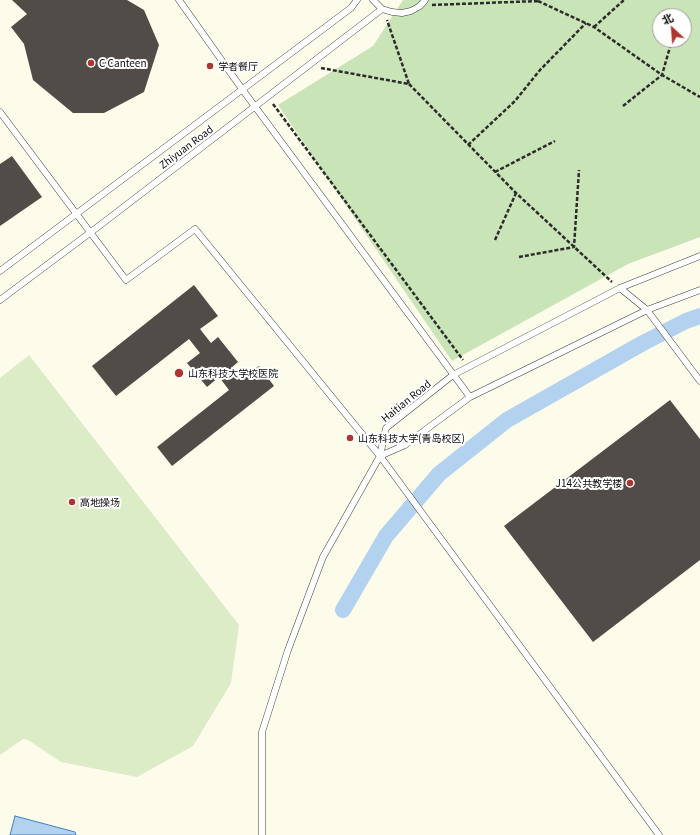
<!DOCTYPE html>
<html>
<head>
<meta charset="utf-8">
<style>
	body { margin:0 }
	#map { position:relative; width:700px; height:835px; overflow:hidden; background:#fdfbe9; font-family:Georgia,"Noto Sans SC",serif }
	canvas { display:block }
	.north { position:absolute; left:652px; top:8px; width:40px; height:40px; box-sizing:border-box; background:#fff; border:1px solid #9d9d9d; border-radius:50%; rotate:334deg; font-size:11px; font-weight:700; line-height:16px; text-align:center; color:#0a0a0a }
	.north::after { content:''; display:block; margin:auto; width:14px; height:18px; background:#ad362f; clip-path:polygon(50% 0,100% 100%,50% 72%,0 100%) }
</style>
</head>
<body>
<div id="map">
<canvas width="700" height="835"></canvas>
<div class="north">北</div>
</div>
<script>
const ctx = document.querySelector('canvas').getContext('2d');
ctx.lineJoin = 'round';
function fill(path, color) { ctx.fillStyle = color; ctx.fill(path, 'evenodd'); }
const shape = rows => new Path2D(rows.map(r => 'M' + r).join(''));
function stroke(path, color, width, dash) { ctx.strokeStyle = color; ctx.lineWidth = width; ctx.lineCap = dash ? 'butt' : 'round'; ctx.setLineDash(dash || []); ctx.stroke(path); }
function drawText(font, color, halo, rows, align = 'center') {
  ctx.font = font + ' Georgia,"Noto Sans SC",serif'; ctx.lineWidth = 4; ctx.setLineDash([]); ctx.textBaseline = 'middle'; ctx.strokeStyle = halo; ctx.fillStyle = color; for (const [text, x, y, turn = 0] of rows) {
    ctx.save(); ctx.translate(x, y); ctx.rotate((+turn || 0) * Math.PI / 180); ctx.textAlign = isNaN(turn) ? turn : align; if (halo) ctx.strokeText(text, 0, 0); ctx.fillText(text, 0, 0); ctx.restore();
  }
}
fill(shape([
	[403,0,700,0,700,237,628,264,452,361,278,105,373,46],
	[660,16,684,16,684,40,660,40]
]), '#c9e4b6');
fill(shape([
	[29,355,239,625,231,683,193,746,137,777,61,762,28,740,23,739,0,755,0,378]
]), '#dbecc7');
const water = shape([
	[15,816,75,832,76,835,10,835,15,816]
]);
fill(water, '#b2d2f0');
stroke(water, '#3f80c1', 1);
stroke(shape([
	[343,610,386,536,439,474,507,420,643,343,686,321,700,316]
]), '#b2d2f0', 16);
fill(shape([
	[12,0,127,0,144,10,159,45,144,92,104,113,73,113,33,80,24,44,11,27,27,14],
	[12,156,42,197,0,226,0,164],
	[194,285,218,316,200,329,211,343,218,337,238,362,231,368,241,380,259,366,274,386,172,466,157,447,229,390,219,377,207,387,187,363,200,353,189,339,116,396,92,366],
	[670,400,700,439,700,560,593,642,504,526]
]), '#514c47');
const service = shape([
	[179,0,242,89,470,397],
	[373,0,382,9,392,12,402,13,411,11,420,6,425,0],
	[0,112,126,280,195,229,380,456,659,835],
	[0,271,351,8,357,0],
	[620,288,647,310,700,381],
	[0,300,99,226,382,9],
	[380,456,405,445,470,397,647,310,700,290],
	[262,835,262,732,288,650,323,557,380,456,386,428,453,375,620,288,700,256]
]);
stroke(service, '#3d3d3d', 7);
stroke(shape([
	[538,1,594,27,662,75,700,97],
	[432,5,538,1,535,0],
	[594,27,624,0],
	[321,68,409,84,387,20],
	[409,84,516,193,612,282],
	[273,104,463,360],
	[623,106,662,75,672,40],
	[468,145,515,101,540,70,586,23],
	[495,172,555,141],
	[495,240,516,193],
	[519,257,574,247,579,170]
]), '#2c2c2c', 2.5, [4, 2]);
stroke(service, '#fff', 6);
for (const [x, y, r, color] of [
	[91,63,4,"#ad362f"],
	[210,66,4,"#ad362f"],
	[179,373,5,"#ad362f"],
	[350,438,4,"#ad362f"],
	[630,483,4,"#ad362f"],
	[72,502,4,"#ad362f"]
]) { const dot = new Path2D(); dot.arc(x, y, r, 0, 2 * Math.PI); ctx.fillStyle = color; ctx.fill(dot); stroke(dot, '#fff', 1.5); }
drawText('10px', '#0a0a0a', '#fff', [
	["C Canteen",99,63],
	["学者餐厅",218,66],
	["山东科技大学校医院",188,373],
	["山东科技大学(青岛校区)",358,438],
	["J14公共教学楼",622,483,"right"],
	["高地操场",80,502]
], 'left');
drawText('10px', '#0a0a0a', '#fff', [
	["Zhiyuan Road",186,147,-37],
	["Haitian Road",406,401,-39]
]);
</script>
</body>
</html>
